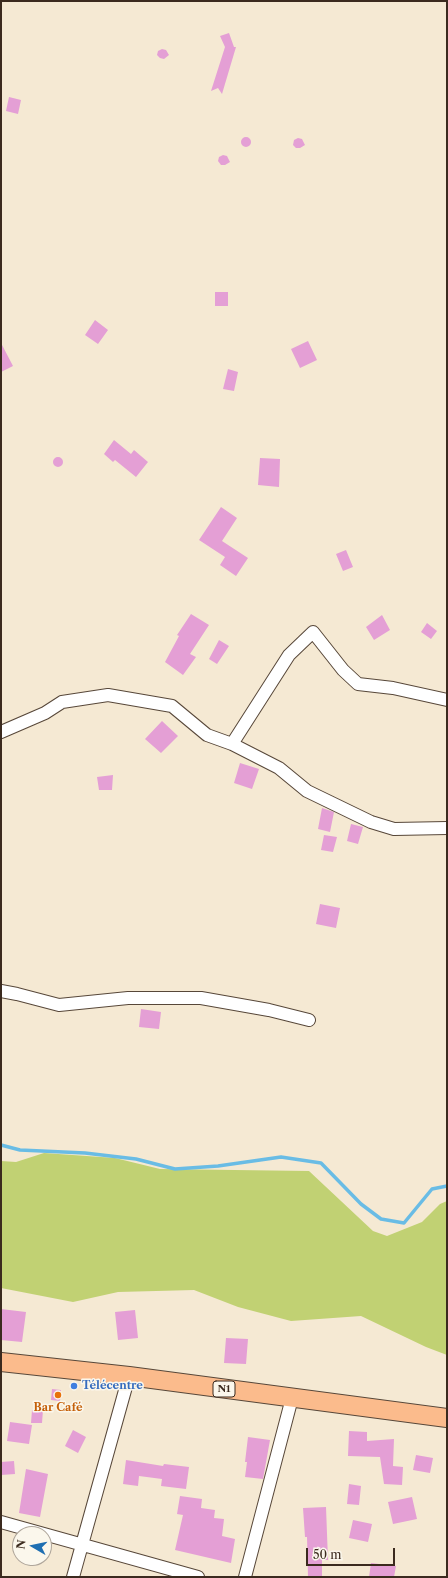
<!DOCTYPE html>
<html>
<head>
<meta charset="utf-8">
<style>
	body { margin:0 }
	#map { position:relative; width:448px; height:1578px; overflow:hidden; background:#f5e9d3; font-family:"Libre Caslon Text",serif }
	canvas { display:block }
	.frame { position:absolute; inset:0; border:2px solid #3b2a1e; pointer-events:none }
	.north { position:absolute; left:12px; top:1526px; width:40px; height:40px; box-sizing:border-box; background:#fbf7ec; border:1px solid #aea59a; border-radius:50%; rotate:279deg; font-size:11px; font-weight:700; line-height:16px; text-align:center; color:#3b2a1e }
	.north::after { content:''; display:block; margin:auto; width:14px; height:18px; background:#1f6fb2; clip-path:polygon(50% 0,100% 100%,50% 72%,0 100%) }
	.scale { position:absolute; left:306px; top:1548px; width:89px; height:18px; box-sizing:border-box; border:2px solid #3b2a1e; border-top:0; padding-left:5px; font-size:12px; line-height:14px; white-space:nowrap; color:#3b2a1e; -webkit-text-stroke:3px #fbf7ec; paint-order:stroke }
</style>
</head>
<body>
<div id="map">
<canvas width="448" height="1578"></canvas>
<div class="frame"></div>
<div class="north">N</div>
<div class="scale">50 m</div>
</div>
<script>
const ctx = document.querySelector('canvas').getContext('2d');
ctx.lineJoin = 'round';
function fill(path, color) { ctx.fillStyle = color; ctx.fill(path, 'evenodd'); }
const shape = rows => new Path2D(rows.map(r => 'M' + r).join(''));
function stroke(path, color, width, dash) { ctx.strokeStyle = color; ctx.lineWidth = width; ctx.lineCap = dash ? 'butt' : 'round'; ctx.setLineDash(dash || []); ctx.stroke(path); }
function drawText(font, color, halo, rows, align = 'center') {
  ctx.font = font + ' "Libre Caslon Text",serif'; ctx.lineWidth = 3; ctx.setLineDash([]); ctx.textBaseline = 'middle'; ctx.strokeStyle = halo; ctx.fillStyle = color; for (const [text, x, y, turn = 0] of rows) {
    ctx.save(); ctx.translate(x, y); ctx.rotate((+turn || 0) * Math.PI / 180); ctx.textAlign = isNaN(turn) ? turn : align; if (halo) ctx.strokeText(text, 0, 0); ctx.fillText(text, 0, 0); ctx.restore();
  }
}
fill(shape([
	[44,1153,115,1158,160,1169,309,1171,373,1231,387,1236,422,1222,440,1204,447,1201,447,1355,426,1347,361,1316,291,1321,238,1307,194,1290,118,1292,73,1302,1,1288,1,1161,16,1162]
]), '#c1d173');
stroke(shape([
	[1,1145,20,1150,85,1153,136,1159,175,1169,218,1166,281,1157,321,1163,361,1204,381,1219,404,1223,432,1189,447,1186]
]), '#69bce5', 3.5);
fill(shape([
	[229,33,234,47,236,47,222,94,218,88,211,91,225,47,220,36],
	[162,49,166,50,169,55,164,59,160,58,157,55,158,51],
	[9,97,21,100,18,114,6,111],
	'241 142a5 5 0 1 1 10 0a5 5 0 1 1-10 0Z',
	[298,138,302,139,305,145,300,148,296,148,293,145,294,140],
	[223,155,227,156,230,162,225,165,221,165,218,161,219,157],
	[215,292,228,292,228,306,215,306],
	[95,320,108,330,98,344,85,335],
	[308,341,317,360,300,368,291,349],
	[1,343,13,366,1,372],
	[228,369,238,372,234,391,223,389],
	[114,440,131,454,134,450,148,462,136,477,115,460,113,462,104,454],
	'53 462a5 5 0 1 1 10 0a5 5 0 1 1-10 0Z',
	[260,458,280,459,279,487,258,485],
	[221,507,237,518,222,541,248,558,236,576,220,565,225,557,199,540],
	[346,550,353,567,343,571,336,554],
	[191,614,209,625,190,654,196,657,183,675,165,662,179,636,177,635],
	[382,615,390,630,374,640,366,627],
	[427,623,437,631,431,639,421,632],
	[219,640,229,646,217,664,209,659],
	[162,721,178,736,161,753,145,739],
	[240,763,259,769,252,789,234,783],
	[113,775,112,790,99,790,97,777],
	[322,808,334,812,330,832,318,829],
	[351,824,363,827,358,844,347,841],
	[324,835,337,837,333,852,321,850],
	[320,904,340,908,336,928,316,924],
	[141,1009,161,1012,159,1029,139,1027],
	[1,1309,26,1312,22,1342,1,1340],
	[135,1310,138,1338,118,1340,115,1312],
	[226,1338,248,1339,246,1364,224,1363],
	[52,1389,61,1390,60,1401,51,1400],
	[32,1410,43,1410,42,1423,31,1423],
	[10,1422,32,1425,29,1444,7,1441],
	[73,1430,86,1437,78,1453,65,1446],
	[349,1431,367,1432,367,1441,394,1439,393,1466,403,1467,402,1485,384,1484,380,1457,348,1456],
	[248,1437,270,1440,263,1479,245,1477,247,1462,245,1462],
	[416,1455,433,1458,430,1473,413,1470],
	[126,1460,163,1466,164,1464,189,1467,186,1489,161,1486,162,1479,139,1476,138,1486,123,1484],
	[14,1461,15,1474,1,1475,1,1462],
	[26,1469,48,1474,40,1517,19,1513],
	[349,1484,361,1486,359,1505,347,1504],
	[180,1496,202,1499,201,1508,215,1510,214,1518,224,1519,222,1536,235,1539,231,1563,175,1550,183,1515,177,1514],
	[412,1497,417,1519,393,1524,388,1502],
	[326,1507,328,1560,322,1560,322,1577,308,1577,307,1537,305,1537,303,1508],
	[353,1520,372,1524,368,1542,349,1538],
	[371,1563,396,1566,394,1577,369,1577]
]), '#e49fd5');
const minor = shape([
	[1,732,45,713,62,702,108,695,172,706,207,735,232,744,279,768,307,791,371,822,394,829,447,828],
	[232,744,289,655,313,632,343,670,358,684,393,688,447,700],
	[1,991,17,994,59,1005,128,998,201,998,269,1010,309,1020],
	[1,1522,198,1577],
	[73,1577,129,1376],
	[245,1577,292,1398]
]);
const highway = shape([
	[1,1362,129,1376,447,1418]
]);
stroke(minor, '#574739', 14);
stroke(highway, '#574739', 20);
stroke(minor, '#fff', 12);
stroke(highway, '#fbbb8c', 18);
for (const [x, y, r, color] of [
	[74,1386,4,"#3f7fe0"],
	[58,1395,4,"#e8710a"]
]) { const dot = new Path2D(); dot.arc(x, y, r, 0, 2 * Math.PI); ctx.fillStyle = color; ctx.fill(dot); stroke(dot, '#fbf7ec', 1.5); }
for (const [x, y, w] of [
	[224,1389,22]
]) { const box = new Path2D(); box.roundRect(x - w / 2, y - 8, w, 16, 3); ctx.fillStyle = '#fbf7ec'; ctx.fill(box); stroke(box, '#3b2a1e', 1); }
drawText('bold 10px', '#3b2a1e', null, [
	["N1",224,1389]
]);
drawText('bold 11px', '#366cbe', '#fbf7ec', [
	["Télécentre",82,1386]
], 'left');
drawText('bold 11px', '#c56008', '#fbf7ec', [
	["Bar Café",58,1408]
]);
</script>
</body>
</html>
